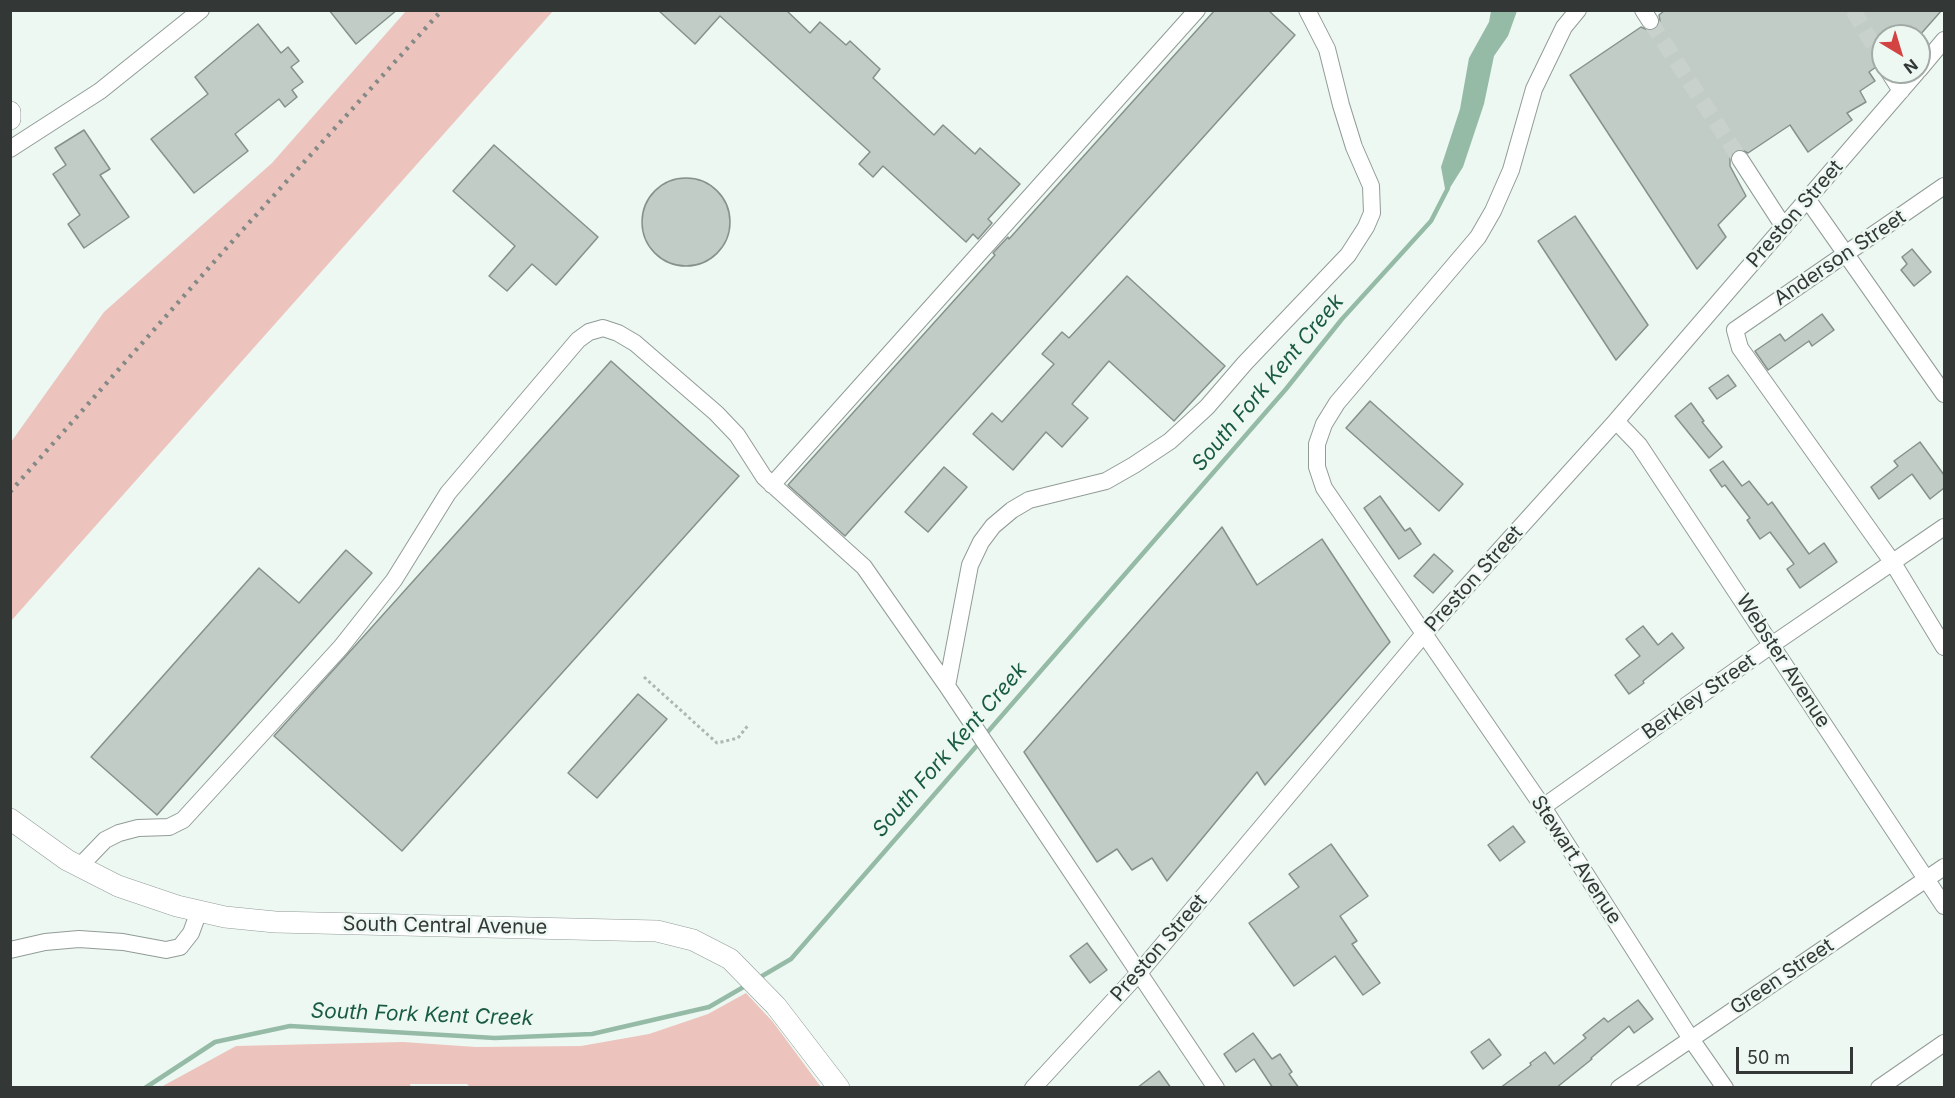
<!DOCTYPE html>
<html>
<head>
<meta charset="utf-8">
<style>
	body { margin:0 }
	#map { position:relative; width:1955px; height:1098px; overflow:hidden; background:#edf8f2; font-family:Inter,sans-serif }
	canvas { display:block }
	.frame { position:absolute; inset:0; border:12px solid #333735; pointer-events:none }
	.north { position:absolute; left:1871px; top:24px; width:60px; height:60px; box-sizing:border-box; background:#edf8f2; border:2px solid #a3aba6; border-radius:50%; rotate:142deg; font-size:16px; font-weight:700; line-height:24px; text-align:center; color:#333735 }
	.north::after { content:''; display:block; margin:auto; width:21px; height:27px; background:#d24341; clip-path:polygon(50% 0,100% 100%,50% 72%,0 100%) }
	.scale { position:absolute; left:1736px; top:1047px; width:117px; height:27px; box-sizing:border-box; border:3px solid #333735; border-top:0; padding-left:8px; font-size:18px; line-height:21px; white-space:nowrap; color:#333735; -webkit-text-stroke:4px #edf8f2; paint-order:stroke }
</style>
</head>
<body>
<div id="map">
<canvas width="1955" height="1098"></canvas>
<div class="frame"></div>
<div class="north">N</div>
<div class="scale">50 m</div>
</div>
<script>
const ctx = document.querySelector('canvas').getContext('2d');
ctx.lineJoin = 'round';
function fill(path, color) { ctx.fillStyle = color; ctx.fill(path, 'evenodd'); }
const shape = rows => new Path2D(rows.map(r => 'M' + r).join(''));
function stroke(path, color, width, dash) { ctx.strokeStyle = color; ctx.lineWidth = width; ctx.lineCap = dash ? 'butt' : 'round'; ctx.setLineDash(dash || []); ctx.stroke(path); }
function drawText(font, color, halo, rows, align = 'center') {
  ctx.font = font + ' Inter,sans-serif'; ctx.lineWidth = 5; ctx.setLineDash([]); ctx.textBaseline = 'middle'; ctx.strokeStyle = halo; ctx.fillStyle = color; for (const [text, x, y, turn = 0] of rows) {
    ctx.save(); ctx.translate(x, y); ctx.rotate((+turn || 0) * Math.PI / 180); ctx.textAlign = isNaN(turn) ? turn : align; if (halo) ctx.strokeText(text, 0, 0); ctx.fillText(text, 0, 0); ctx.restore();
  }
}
fill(shape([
	[406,11,553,11,11,621,11,442,104,312,272,163],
	[746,993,773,1022,821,1087,471,1088,467,1084,410,1084,411,1088,161,1087,236,1046,403,1042,476,1047,581,1046,649,1034,708,1014]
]), '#edc3be');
fill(shape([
	[1491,11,1517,11,1508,36,1494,56,1484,104,1463,167,1446,194,1441,167,1460,109,1469,58,1489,22]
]), '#95bba7');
stroke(shape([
	[985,735,1286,389,1342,319,1431,221,1448,188],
	[757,979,791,959,980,742],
	[145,1088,215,1042,290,1026,495,1038,592,1034,709,1007,747,985]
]), '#95bba7', 4.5);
const building = shape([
	[329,10,397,10,356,44,329,10],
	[658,10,786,10,810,33,820,22,846,45,850,41,880,69,873,78,934,135,943,125,975,154,980,148,1020,184,988,219,992,223,978,239,973,234,966,242,883,166,873,177,859,164,870,152,720,16,695,44,658,10],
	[1215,10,1268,10,1295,35,845,536,788,485,995,255,993,253,1008,237,1009,239,1215,10],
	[1665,10,1942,10,1919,36,1883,36,1883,62,1869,72,1875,81,1860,91,1866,102,1847,113,1852,120,1808,152,1790,125,1748,153,1740,149,1734,151,1730,155,1730,166,1746,196,1718,225,1726,237,1697,269,1570,75,1641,27,1650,31,1656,29,1660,21,1659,15,1665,10],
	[258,24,281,53,288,47,299,61,291,67,303,82,292,90,297,97,285,107,279,99,235,134,248,151,194,193,151,139,208,94,195,77,258,24],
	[84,130,110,169,100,175,129,217,84,248,68,224,80,215,53,174,66,165,55,148,84,130],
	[494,145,598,237,556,285,532,264,507,291,489,276,515,246,453,191,494,145],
	'642 222a44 44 0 1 1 88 0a44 44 0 1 1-88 0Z',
	[1575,216,1648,325,1616,360,1538,241,1575,216],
	[1912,249,1931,272,1914,286,1901,270,1907,264,1902,257,1912,249],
	[1127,276,1225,366,1174,421,1109,361,1072,404,1088,418,1062,447,1046,432,1013,470,973,434,992,413,1002,422,1054,364,1042,354,1062,332,1069,338,1127,276],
	[1822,314,1834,330,1812,346,1809,341,1768,370,1755,351,1780,334,1785,341,1822,314],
	[611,361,739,476,402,851,274,736,611,361],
	[1728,375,1736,386,1717,399,1709,388,1728,375],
	[1370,401,1463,484,1439,511,1346,428,1370,401],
	[1691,403,1704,421,1702,422,1722,447,1709,458,1675,416,1691,403],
	[1920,442,1944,475,1944,488,1930,499,1912,474,1879,499,1871,487,1898,466,1894,461,1920,442],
	[1723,461,1742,486,1749,481,1768,505,1772,502,1809,554,1824,543,1837,562,1800,588,1787,569,1794,564,1770,532,1760,539,1747,520,1750,518,1725,485,1722,487,1710,470,1723,461],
	[944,467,967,487,928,532,905,512,944,467],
	[1380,496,1405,531,1410,528,1421,544,1399,559,1364,508,1380,496],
	[1222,527,1257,585,1322,539,1390,642,1265,785,1257,772,1167,881,1152,858,1132,870,1117,849,1097,862,1024,752,1222,527],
	[346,550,372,573,157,815,91,757,259,568,299,603,346,550],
	[1434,554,1453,571,1433,593,1414,576,1434,554],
	[1643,626,1658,645,1672,633,1684,648,1643,681,1644,683,1629,694,1615,675,1640,656,1626,639,1643,626],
	[638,694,667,719,597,798,568,773,638,694],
	[1513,826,1525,842,1500,861,1488,845,1513,826],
	[1331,844,1368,896,1340,916,1357,941,1352,944,1380,983,1363,995,1335,956,1294,986,1249,923,1299,887,1289,874,1331,844],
	[1087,943,1107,970,1090,983,1070,956,1087,943],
	[1638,1000,1653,1019,1634,1033,1629,1026,1591,1058,1592,1059,1556,1088,1500,1088,1531,1065,1530,1063,1545,1052,1554,1064,1586,1038,1583,1035,1604,1018,1608,1022,1638,1000],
	[1253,1033,1272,1059,1280,1054,1292,1072,1289,1074,1299,1088,1273,1088,1254,1059,1236,1072,1224,1054,1253,1033],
	[1489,1039,1501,1055,1483,1069,1471,1052,1489,1039],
	[1159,1071,1171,1088,1137,1088,1159,1071]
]);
fill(building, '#c1ccc6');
stroke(building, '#86918b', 1.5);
stroke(shape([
	[1853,10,1883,62],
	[1650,21,1740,159]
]), '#c8d1cc', 16, [16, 8]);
const minor = shape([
	[1578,10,1564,27,1534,89,1511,170,1493,211,1478,237,1337,403,1324,424,1317,444,1317,467,1324,488,1543,807,1691,1039,1725,1088],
	[1643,10,1650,21],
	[1919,70,1944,40],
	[1889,72,1901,91],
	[10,149,100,91,201,10],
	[1740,159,1784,227],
	[1944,186,1735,330,1740,348,1893,563,1944,647],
	[1808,200,1944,394],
	[1616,421,1639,445,1944,906],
	[772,485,1197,10],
	[947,686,970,565,981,542,993,526,1012,510,1029,500,1106,481,1134,465,1170,441,1207,407,1245,363,1348,255,1366,227,1372,213,1371,186,1354,147,1341,105,1327,49,1307,10],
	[1543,807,1773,644,1944,527],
	[79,867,105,840,119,833,138,828,169,827,183,820,341,647,394,580,448,493,578,340,589,332,603,328,618,333,635,343,716,413,737,435,764,477,864,567,947,686,1216,1088],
	[10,950,45,942,79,939,123,942,166,950,180,947,191,933,199,911],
	[1033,1088,1139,973,1423,635,1616,421,1917,72],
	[1619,1088,1944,867],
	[1879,1088,1944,1043]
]);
const major = shape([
	[10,112,10,119],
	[10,819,67,860,118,886,177,906,225,917,275,922,657,931,693,940,730,959,776,1006,839,1088]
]);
stroke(minor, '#929c97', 18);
stroke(major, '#929c97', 22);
stroke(shape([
	[644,677,717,743,738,738,749,724]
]), '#aeb7b2', 3, [3, 3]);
stroke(minor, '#fff', 16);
stroke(major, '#fff', 21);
stroke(shape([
	[10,492,238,235,442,10]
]), '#838a86', 4.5, [3, 6]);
drawText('20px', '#333735', '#edf8f2', [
	["Preston Street",1795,214,-49],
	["Anderson Street",1840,258,-34],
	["Preston Street",1474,579,-48],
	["Webster Avenue",1783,661,57],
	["Berkley Street",1699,697,-35],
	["Stewart Avenue",1576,860,57],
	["South Central Avenue",445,926,1],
	["Preston Street",1159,948,-49],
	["Green Street",1782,977,-34]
]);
drawText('italic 21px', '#185b40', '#edf8f2', [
	["South Fork Kent Creek",1268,383,-50],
	["South Fork Kent Creek",950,750,-49],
	["South Fork Kent Creek",422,1015,2]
]);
</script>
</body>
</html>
